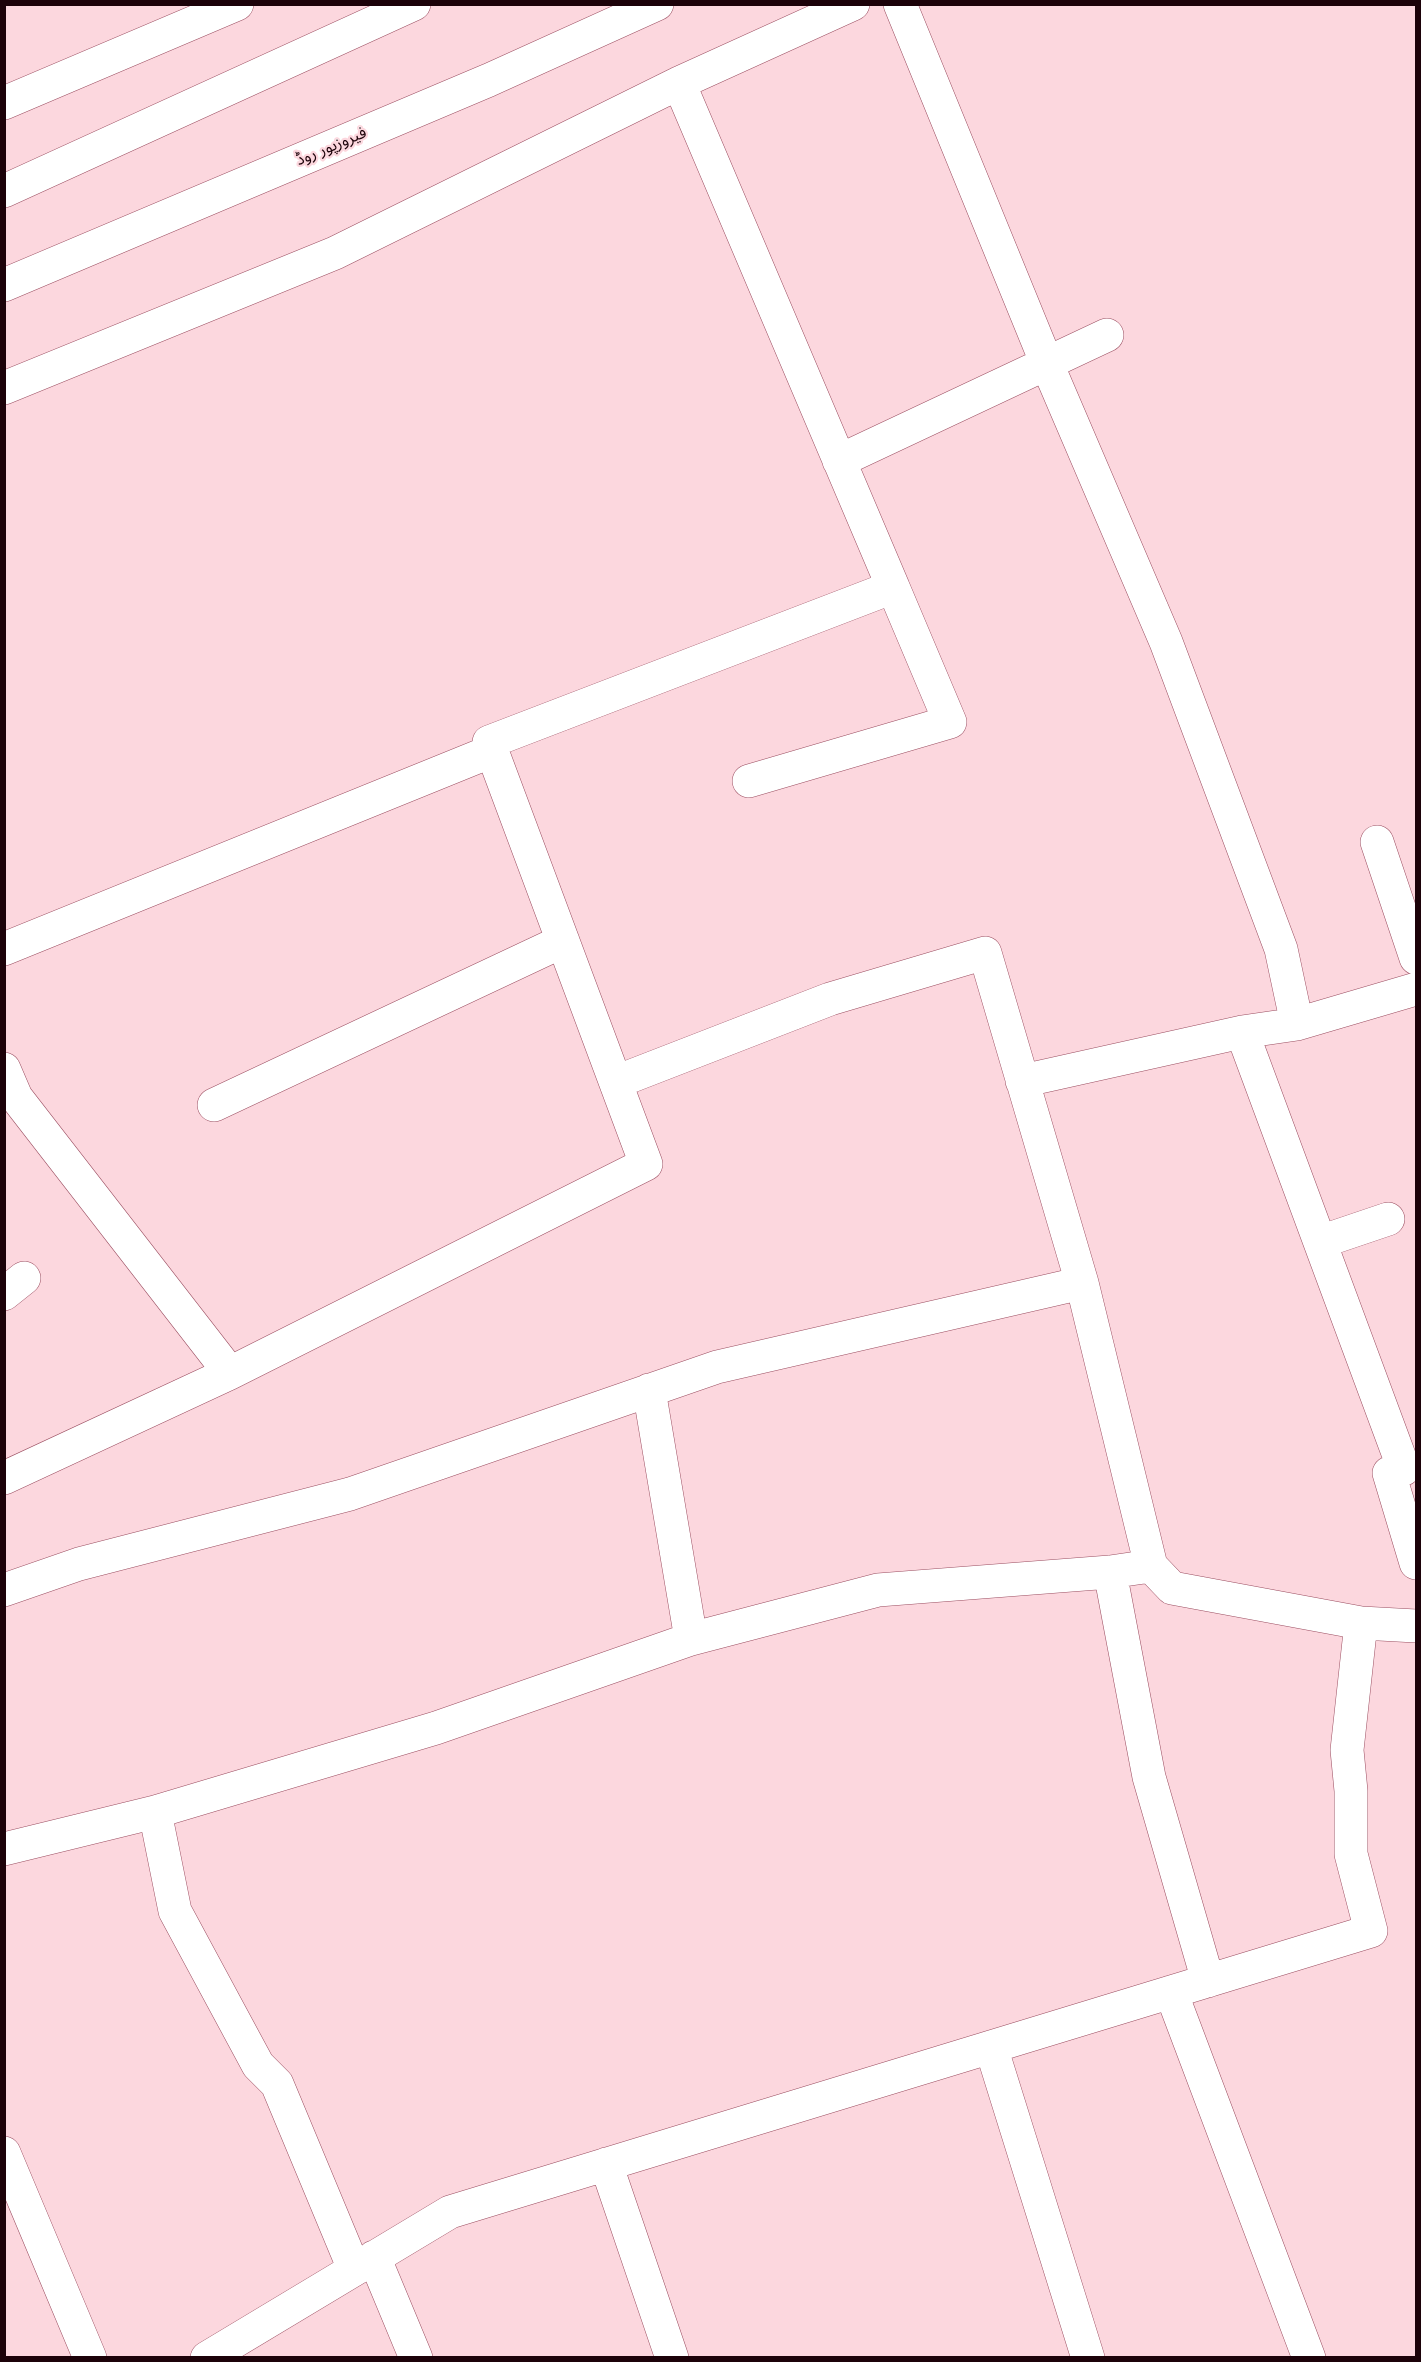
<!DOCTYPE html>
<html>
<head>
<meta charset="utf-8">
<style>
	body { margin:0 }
	#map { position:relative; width:1421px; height:2362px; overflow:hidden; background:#fcd7de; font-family:Lato,sans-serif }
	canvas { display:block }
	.frame { position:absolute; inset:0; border:6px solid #1c0209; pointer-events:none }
</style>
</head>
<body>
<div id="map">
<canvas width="1421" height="2362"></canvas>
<div class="frame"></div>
</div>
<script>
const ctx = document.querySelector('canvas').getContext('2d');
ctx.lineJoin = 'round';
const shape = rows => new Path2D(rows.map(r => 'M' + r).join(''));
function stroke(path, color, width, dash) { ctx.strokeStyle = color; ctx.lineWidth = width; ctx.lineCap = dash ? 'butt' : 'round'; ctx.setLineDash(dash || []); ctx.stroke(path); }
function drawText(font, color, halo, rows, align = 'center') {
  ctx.font = font + ' Lato,"Noto Sans Arabic",sans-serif'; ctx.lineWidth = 4.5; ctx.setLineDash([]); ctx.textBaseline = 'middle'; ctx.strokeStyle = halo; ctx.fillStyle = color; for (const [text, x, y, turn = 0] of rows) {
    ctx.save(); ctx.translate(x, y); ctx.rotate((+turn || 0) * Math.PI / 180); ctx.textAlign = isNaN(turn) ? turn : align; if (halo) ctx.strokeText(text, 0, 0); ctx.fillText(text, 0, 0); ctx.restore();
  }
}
const minor = shape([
	[900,4,1047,364,1166,642,1281,949,1297,1024,1242,1032,1022,1081],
	[4,103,237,4],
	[4,388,335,253,679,83,853,4],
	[839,461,1107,335],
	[749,781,950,722,893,587],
	[1377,842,1416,958],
	[4,949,492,751,489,742,893,587,679,83],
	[1297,1024,1416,989],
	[1242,1032,1404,1469,1389,1473,1416,1563],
	[4,1069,16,1097,230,1373,4,1478],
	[616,1082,830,999,985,953,1082,1283],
	[214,1105,563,941],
	[1320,1242,1388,1219],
	[4,1294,24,1278],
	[230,1373,646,1164,492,751],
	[649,1390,691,1639],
	[1110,1572,1149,1777,1208,1981],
	[4,1590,79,1564,350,1494,717,1367,1082,1283,1151,1566],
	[1361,1623,1416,1626],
	[4,1849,155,1812],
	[1171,1992,1309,2358],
	[991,2047,1088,2358],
	[4,2153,90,2358],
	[606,2164,672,2358],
	[374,2257,416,2358],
	[207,2358,450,2212,1371,1931,1351,1854,1351,1791,1347,1750,1361,1623,1172,1588,1151,1566,1110,1572,878,1590,691,1639,436,1728,155,1812,175,1911,258,2065,277,2084,354,2269]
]);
const trunk = shape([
	[4,191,414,4],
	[4,285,489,80,657,4]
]);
stroke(minor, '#9b4e61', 34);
stroke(trunk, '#9b4e61', 34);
stroke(minor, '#fff', 33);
stroke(trunk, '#fff', 33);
drawText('16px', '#1c0209', '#fcd7de', [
	["فیروزپور روڈ",331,146,-23]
]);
</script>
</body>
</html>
